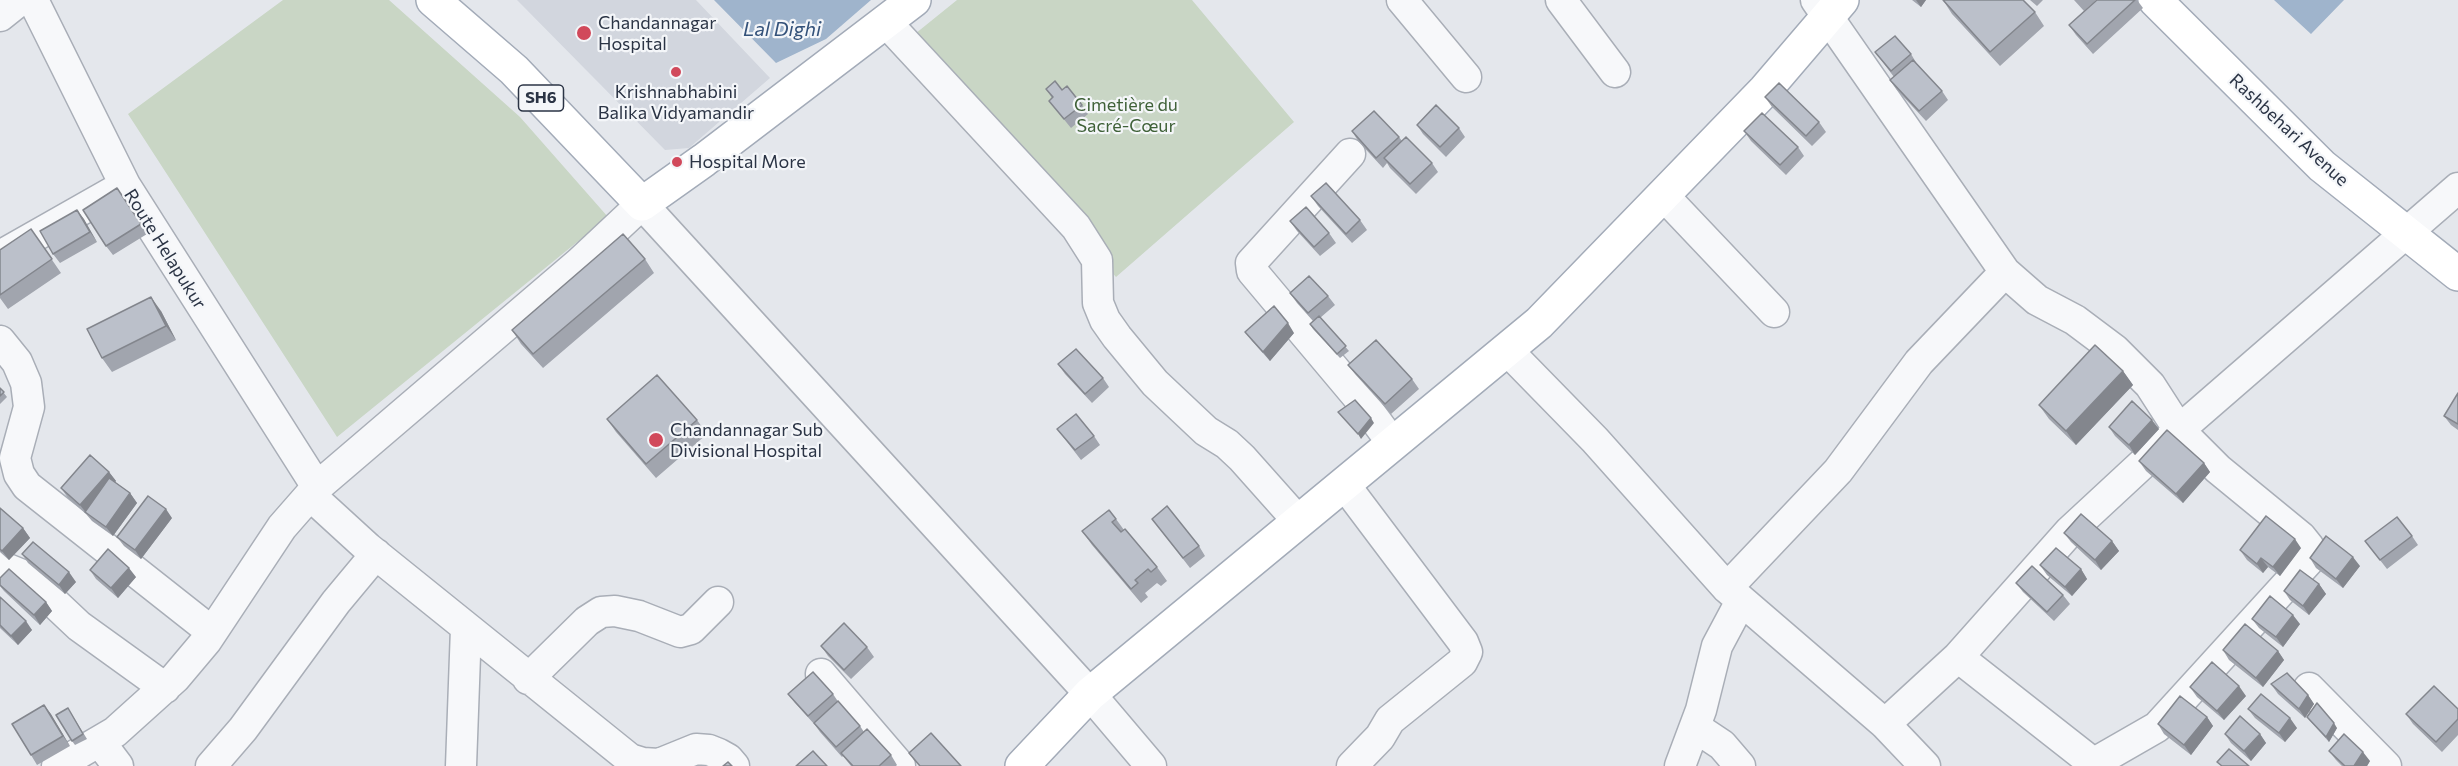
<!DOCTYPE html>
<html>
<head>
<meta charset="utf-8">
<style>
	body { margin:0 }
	canvas { display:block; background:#e4e7ec }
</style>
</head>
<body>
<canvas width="2458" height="766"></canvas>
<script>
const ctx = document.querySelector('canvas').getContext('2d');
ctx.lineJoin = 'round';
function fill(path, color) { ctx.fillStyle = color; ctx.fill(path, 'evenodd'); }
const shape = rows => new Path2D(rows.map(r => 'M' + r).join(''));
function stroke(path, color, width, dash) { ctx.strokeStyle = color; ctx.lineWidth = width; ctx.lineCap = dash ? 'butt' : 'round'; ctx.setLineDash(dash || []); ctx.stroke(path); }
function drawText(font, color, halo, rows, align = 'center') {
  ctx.font = font + ' Commissioner,sans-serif'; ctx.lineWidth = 4.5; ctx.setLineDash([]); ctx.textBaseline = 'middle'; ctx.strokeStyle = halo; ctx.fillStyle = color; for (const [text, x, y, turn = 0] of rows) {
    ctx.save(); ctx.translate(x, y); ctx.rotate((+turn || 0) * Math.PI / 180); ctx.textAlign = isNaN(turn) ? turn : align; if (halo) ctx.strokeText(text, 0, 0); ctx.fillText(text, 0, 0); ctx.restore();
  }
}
fill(shape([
	[517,0,696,0,770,78,689,148,665,150]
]), '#d2d6de');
fill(shape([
	[283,0,389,0,520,117,608,217,337,437,128,114],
	[957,0,1192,0,1294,122,1116,277,905,42]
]), '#c9d6c5');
fill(shape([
	[714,0,871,0,826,39,776,63],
	[2274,0,2344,0,2311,34]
]), '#9fb4cc');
const minor = shape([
	[33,0,125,185,317,487],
	[1402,0,1466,77],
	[1561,0,1615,72],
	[1816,0,2005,272,2037,300,2075,320,2115,350,2150,385,2179,430,2218,469,2301,537,2309,547,2311,558,2157,727,2089,766],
	[0,16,20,0],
	[885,21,1076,227,1097,260,1098,303,1105,320,1117,337,1155,383,1206,431,1227,444,1242,458,1299,522],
	[1350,154,1251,263,1252,271,1362,402,1393,444],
	[1663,195,1774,312],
	[0,256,125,185],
	[0,341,17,362,26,383,29,407,15,458,19,474,27,486,212,632],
	[1507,350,1595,440,1727,588,1885,724,1925,766],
	[1344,484,1463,642,1467,652,1462,662,1390,720,1380,737,1352,766],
	[310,495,368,548,630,759,643,763,659,764,696,749,709,750,719,754,728,759,734,766],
	[0,566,27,577,79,626,165,688],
	[1727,588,1838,471,1919,362,2005,272],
	[821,674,900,766],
	[528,679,587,621,601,612,615,611,639,616,680,632,691,629,718,602],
	[2309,688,2386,766],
	[1885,724,1958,657],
	[1695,727,1722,745,1740,766],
	[100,742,118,766],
	[2093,763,1958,657,2070,531,2179,430,2458,188],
	[57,766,115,732,175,678,207,640,282,527,317,487,579,263,642,204,1090,694,1151,766],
	[211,766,243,729,336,602,376,554],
	[461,766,466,628],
	[1680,766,1701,710,1717,646,1741,601]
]);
const major = shape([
	[433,0,514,70,642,204,704,160,914,0],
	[2155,0,2322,166,2458,274],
	[1022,766,1090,694,1539,323,1765,90,1842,0]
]);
stroke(minor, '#a9aeb7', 33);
stroke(major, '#a3abb8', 36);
stroke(minor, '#f7f8fa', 30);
stroke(major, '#fff', 33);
fill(shape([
	[1912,0,1926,0,1921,7],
	[1943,0,2035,12,2044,26,2000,66,1952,14],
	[2030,0,2043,0,2037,6],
	[2074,0,2096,0,2084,11],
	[2097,0,2137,0,2143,8,2093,54,2076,35,2069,25],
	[1875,52,1911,54,1917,64,1942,91,1948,100,1926,121,1897,90,1890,80,1894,77],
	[1046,89,1062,90,1082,105,1088,114,1071,128,1049,101,1052,98],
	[1765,97,1819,122,1826,132,1812,146,1772,107],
	[1417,125,1459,128,1465,137,1446,157,1423,134],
	[1352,131,1399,137,1402,141,1432,163,1438,172,1416,194,1390,168,1387,163,1383,168,1358,141],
	[1744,131,1798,147,1804,156,1786,175,1751,141],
	[117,188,147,234,113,255,106,246],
	[1311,196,1360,220,1367,230,1352,243,1318,206],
	[77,210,97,242,60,263,53,254],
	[1290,221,1329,233,1336,243,1320,256,1297,231],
	[31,229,61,273,8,309,0,298,0,250],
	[645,259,654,273,543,368,521,344,512,330],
	[1290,293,1328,296,1335,305,1320,318,1349,351,1340,358,1313,329,1310,324,1313,321,1297,303],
	[161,311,176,340,112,372,102,358],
	[1245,332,1294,333,1270,361,1252,341],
	[1058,364,1103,378,1109,387,1092,403,1065,374],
	[1348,365,1412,379,1419,389,1391,414,1355,374],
	[2123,371,2133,385,2076,445,2049,419,2039,405],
	[0,388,7,397,0,404],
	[2458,393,2458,430,2451,425,2444,416],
	[607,419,697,420,707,434,656,478,616,432],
	[2109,427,2159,429,2135,455,2115,436],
	[1057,429,1094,436,1100,445,1081,460],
	[2139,461,2204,463,2210,472,2183,503,2146,471],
	[109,472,116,481,115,482,130,493,137,503,113,536,92,521,86,514,68,498,61,488],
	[0,508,23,528,30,538,9,560,0,552],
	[172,518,141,559,124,546,117,537],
	[1116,519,1124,530,1157,567,1167,581,1161,586,1157,583,1145,593,1148,597,1141,603,1092,545,1082,531],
	[1152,519,1199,546,1205,556,1190,568],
	[2064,533,2112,541,2119,551,2101,570,2071,542],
	[2412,536,2418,545,2387,569,2365,541],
	[2301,548,2280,576,2268,567,2263,573,2247,560,2240,550],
	[22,554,76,582,65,594,28,563],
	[2310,558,2360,566,2343,588,2316,568],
	[2040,565,2081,569,2087,579,2072,596,2047,575],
	[90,570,136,577,118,598,96,579],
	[0,578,46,602,52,611,40,625,4,591,0,586],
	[2016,583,2063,595,2070,604,2054,621,2023,592],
	[2319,584,2326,594,2309,615,2290,600,2284,591],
	[0,597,32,630,18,645,0,628],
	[2252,619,2300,624,2283,647,2259,628],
	[821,646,867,647,874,657,851,679,828,656],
	[2223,650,2278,651,2284,660,2263,687,2229,660],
	[2271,684,2308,695,2314,704,2305,718,2278,694],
	[2190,687,2246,696,2224,720,2197,697],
	[788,694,833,694,839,703,860,726,864,732,891,755,897,765,896,766,851,766,843,756,842,757,820,732,815,725,795,703],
	[44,705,70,746,37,765,31,755],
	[2248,709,2297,728,2285,742,2255,718],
	[2458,709,2458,735,2442,752,2413,724,2406,714],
	[71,713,87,739,75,745,72,741],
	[2207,717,2213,726,2191,755,2164,734,2158,724],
	[2307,717,2337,728,2329,742,2311,722],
	[2225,734,2260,734,2266,743,2251,761,2231,743],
	[2329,751,2370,761,2367,766,2342,766,2336,760]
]), '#a1a5ae');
fill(shape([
	[1916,0,1926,0,1921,7],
	[77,210,84,219,97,242,90,232],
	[151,297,161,311,176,340,166,326],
	[1288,323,1294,333,1270,361,1263,352],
	[2123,371,2133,385,2076,445,2066,431],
	[1371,418,1374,423,1361,439,1358,434],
	[2152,420,2159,429,2135,455,2129,445],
	[2204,463,2210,472,2183,503,2176,494],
	[109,472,116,481,87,514,80,505],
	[130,493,137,503,113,536,106,527],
	[166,509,172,518,141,559,135,550],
	[23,528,30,538,9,560,2,551],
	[2295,539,2301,548,2280,576,2273,567],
	[2112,541,2119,551,2101,570,2095,560],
	[2353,557,2360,566,2343,588,2336,579],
	[2261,558,2268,567,2263,573,2257,564],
	[129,568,136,577,118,598,111,588],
	[2081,569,2087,579,2072,596,2065,587],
	[69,572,76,582,65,594,59,585],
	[2319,584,2326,594,2309,615,2303,606],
	[46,602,52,611,40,625,34,615],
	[2293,615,2300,624,2283,647,2276,637],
	[26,621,32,630,18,645,11,636],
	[2278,651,2284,660,2263,687,2256,678],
	[2239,686,2246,696,2224,720,2217,711],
	[2308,695,2314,704,2305,718,2299,709],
	[44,705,51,714,70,746,63,736],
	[2207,717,2213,726,2191,755,2184,745],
	[2290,718,2297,728,2285,742,2279,733],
	[2334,723,2337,728,2329,742,2326,737],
	[2260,734,2266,743,2251,761,2244,751],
	[2363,752,2370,761,2367,766,2354,766]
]), '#83868d');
const building = shape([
	[1943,0,2023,0,2035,12,1990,52,1943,0],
	[2097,0,2135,0,2087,44,2069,25,2097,0],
	[1895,36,1911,54,1891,71,1875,52,1895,36],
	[1913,60,1942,91,1919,111,1890,80,1913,60],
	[1055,81,1062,90,1067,86,1082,105,1064,119,1049,101,1053,97,1046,89,1055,81],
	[1779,83,1819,122,1806,136,1765,97,1779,83],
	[1436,105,1459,128,1440,147,1417,125,1436,105],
	[1374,111,1399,137,1376,158,1352,131,1374,111],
	[1762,113,1798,147,1780,165,1744,131,1762,113],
	[1406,137,1432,163,1410,184,1384,158,1406,137],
	[1326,183,1360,220,1346,234,1311,196,1326,183],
	[117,188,141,224,106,246,83,210,117,188],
	[1306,207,1329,233,1314,247,1290,221,1306,207],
	[77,210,90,232,53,254,40,231,77,210],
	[31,229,52,259,0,295,0,250,31,229],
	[623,234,645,259,533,354,512,330,623,234],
	[1309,276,1328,296,1308,313,1290,293,1309,276],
	[151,297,166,326,102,358,87,329,151,297],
	[1274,306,1288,323,1263,352,1245,332,1274,306],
	[1319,316,1346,346,1337,354,1310,324,1319,316],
	[1376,340,1412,379,1385,404,1348,365,1376,340],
	[2095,345,2123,371,2066,431,2039,405,2095,345],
	[1076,349,1103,378,1085,394,1058,364,1076,349],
	[657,375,697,420,646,464,607,419,657,375],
	[0,388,4,392,0,396,0,388],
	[2458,393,2458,424,2444,416,2458,393],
	[1355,400,1371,418,1358,434,1338,412,1355,400],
	[2132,401,2152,420,2129,445,2109,427,2132,401],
	[1076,414,1094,436,1075,450,1057,429,1076,414],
	[2167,430,2204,463,2176,494,2139,461,2167,430],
	[90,455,109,472,80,505,61,488,90,455],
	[109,478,130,493,106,527,85,512,109,478],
	[148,496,166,509,135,550,117,537,148,496],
	[1167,506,1199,546,1183,558,1152,519,1167,506],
	[0,508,23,528,2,551,0,549,0,508],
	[1109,510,1116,519,1112,522,1121,532,1125,529,1157,567,1151,572,1148,569,1135,580,1138,583,1131,589,1082,531,1109,510],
	[2081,514,2112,541,2095,560,2064,533,2081,514],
	[2266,516,2295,539,2273,567,2261,558,2257,564,2240,550,2266,516],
	[2397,517,2412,536,2380,560,2365,541,2397,517],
	[2326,536,2353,557,2336,579,2310,558,2326,536],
	[33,542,69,572,59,585,22,554,33,542],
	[2056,548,2081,569,2065,587,2040,565,2056,548],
	[108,549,129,568,111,588,90,570,108,549],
	[2032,566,2063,595,2047,612,2016,583,2032,566],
	[9,569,46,602,34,615,0,585,0,578,9,569],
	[2300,570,2319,584,2303,606,2284,591,2300,570],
	[2270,596,2293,615,2276,637,2252,619,2270,596],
	[0,597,26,621,11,636,0,625,0,597],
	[844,623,867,647,844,670,821,646,844,623],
	[2245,624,2278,651,2256,678,2223,650,2245,624],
	[2212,662,2239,686,2217,711,2190,687,2212,662],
	[813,672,833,694,808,716,788,694,813,672],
	[2287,673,2308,695,2299,709,2271,684,2287,673],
	[2434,686,2458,709,2458,719,2436,742,2406,714,2434,686],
	[2261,694,2290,718,2279,733,2248,709,2261,694],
	[2180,696,2207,717,2184,745,2158,724,2180,696],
	[838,701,860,726,836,747,814,723,838,701],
	[2317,703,2334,723,2326,737,2307,717,2317,703],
	[44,705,63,736,31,755,12,724,44,705],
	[68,708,83,734,72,741,56,715,68,708],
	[2240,716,2260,734,2244,751,2225,734,2240,716],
	[867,729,891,755,879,766,853,766,841,753,867,729],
	[931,733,961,766,920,766,909,753,931,733],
	[2344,734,2363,752,2354,766,2345,766,2329,751,2344,734],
	[2229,749,2249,766,2222,766,2217,762,2229,749],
	[813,751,827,766,796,766,813,751],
	[728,762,732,766,723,766,728,762]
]);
fill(building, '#bbc0ca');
stroke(building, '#83868d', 1.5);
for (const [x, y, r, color] of [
	[584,33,8,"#d1495b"],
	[676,72,6,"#d1495b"],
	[677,162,6,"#d1495b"],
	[656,440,8,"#d1495b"]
]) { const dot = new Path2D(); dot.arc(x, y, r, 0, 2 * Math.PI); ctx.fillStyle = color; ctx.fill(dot); stroke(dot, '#f4f6f9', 2); }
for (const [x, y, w] of [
	[541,98,45]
]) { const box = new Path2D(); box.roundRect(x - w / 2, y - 13, w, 26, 4.5); ctx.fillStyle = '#f4f6f9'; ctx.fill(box); stroke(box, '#2b3445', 1.5); }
drawText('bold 16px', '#2b3445', null, [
	["SH6",541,98]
]);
drawText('18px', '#2b3445', '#f4f6f9', [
	["Chandannagar",598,23],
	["Hospital",598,44],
	["Krishnabhabini",676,92,"center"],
	["Balika Vidyamandir",676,113,"center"],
	["Hospital More",689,162],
	["Chandannagar Sub",670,430],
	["Divisional Hospital",670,451]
], 'left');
drawText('18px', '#3f6138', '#f4f6f9', [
	["Cimetière du",1126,105],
	["Sacré-Cœur",1126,126]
]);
drawText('18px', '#2b3445', '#f4f6f9', [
	["Rashbehari Avenue",2289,130,43],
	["Route Helapukur",165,249,58]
]);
drawText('italic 20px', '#34527a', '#f4f6f9', [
	["Lal Dighi",782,29]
]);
</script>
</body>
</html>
